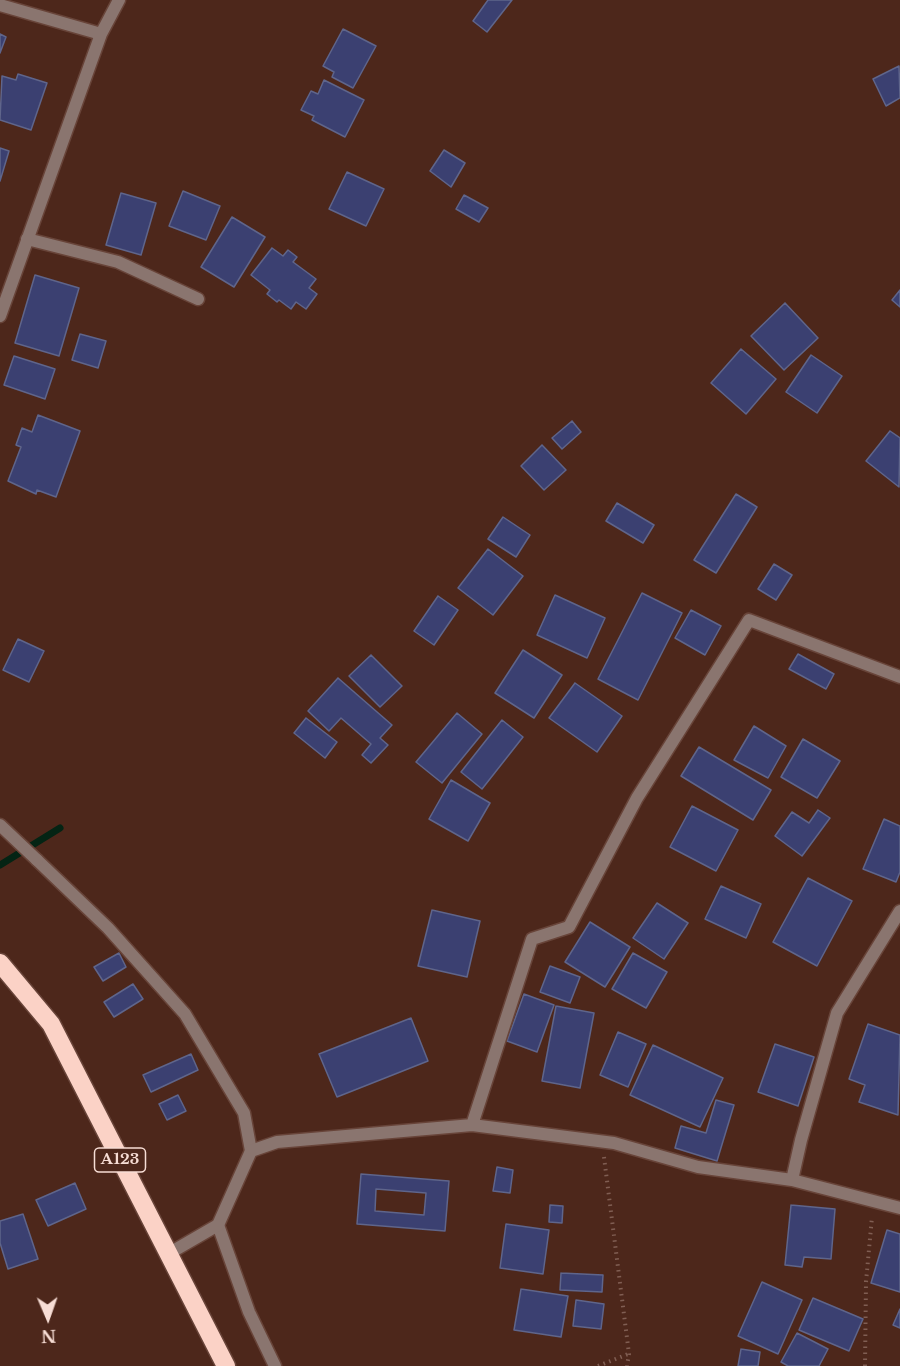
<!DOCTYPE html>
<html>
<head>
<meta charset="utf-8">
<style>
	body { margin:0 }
	#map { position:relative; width:900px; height:1366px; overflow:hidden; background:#4d271b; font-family:"Libre Baskerville",serif }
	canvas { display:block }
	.north { position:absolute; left:18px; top:1288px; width:60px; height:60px; -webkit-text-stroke:4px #4d271b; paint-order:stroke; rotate:178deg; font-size:16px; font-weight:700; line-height:24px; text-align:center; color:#f7ddd5 }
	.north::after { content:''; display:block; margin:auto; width:21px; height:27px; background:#f7ddd5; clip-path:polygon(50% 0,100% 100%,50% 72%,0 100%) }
</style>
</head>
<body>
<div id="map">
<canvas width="900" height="1366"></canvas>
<div class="north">N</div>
</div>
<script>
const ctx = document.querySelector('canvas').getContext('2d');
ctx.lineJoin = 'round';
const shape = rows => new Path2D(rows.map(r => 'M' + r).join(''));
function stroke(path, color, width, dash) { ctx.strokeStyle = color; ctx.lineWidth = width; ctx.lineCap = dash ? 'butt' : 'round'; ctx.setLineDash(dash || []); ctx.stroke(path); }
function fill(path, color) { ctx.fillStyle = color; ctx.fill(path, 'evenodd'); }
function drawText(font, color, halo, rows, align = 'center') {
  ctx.font = font + ' "Libre Baskerville",serif'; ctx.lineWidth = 4.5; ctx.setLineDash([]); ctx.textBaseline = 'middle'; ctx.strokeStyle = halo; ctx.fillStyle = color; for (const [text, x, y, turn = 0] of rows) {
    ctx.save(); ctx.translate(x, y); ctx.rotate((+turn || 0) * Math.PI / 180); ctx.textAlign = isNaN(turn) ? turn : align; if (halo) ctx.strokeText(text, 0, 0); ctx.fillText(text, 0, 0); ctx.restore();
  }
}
stroke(shape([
	[0,865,60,828]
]), '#042414', 7);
const building = shape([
	[488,0,512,0,487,32,473,21,488,0],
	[343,29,376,46,353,88,332,77,334,72,323,66,343,29],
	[0,34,6,37,0,53,0,34],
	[899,66,900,98,886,106,873,79,899,66],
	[18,74,47,83,31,130,0,120,2,76,16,80,18,74],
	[324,80,364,100,345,137,312,120,314,116,301,110,311,91,318,94,324,80],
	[0,148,9,151,0,181,0,148],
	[444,150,465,163,451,187,430,171,444,150],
	[347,172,384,189,366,226,329,209,347,172],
	[183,191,220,206,206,240,169,226,183,191],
	[121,193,156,203,141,255,106,245,121,193],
	[464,195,488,208,479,222,456,209,464,195],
	[232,217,265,237,234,287,201,267,232,217],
	[272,248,283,256,288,250,297,257,293,262,316,279,309,288,317,294,306,309,296,302,291,309,279,300,277,302,267,294,270,290,251,275,272,248],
	[35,275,79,288,59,356,15,343,35,275],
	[900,290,900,307,892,300,900,290],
	[785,303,818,338,784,370,751,336,785,303],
	[80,334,106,341,98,368,72,360,80,334],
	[741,349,776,379,746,414,711,383,741,349],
	[811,355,842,376,817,413,786,392,811,355],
	[14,356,55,369,45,399,4,385,14,356],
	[38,415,80,431,56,497,37,490,36,494,8,481,21,447,16,445,22,428,32,432,38,415],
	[572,421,581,432,562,449,552,438,572,421],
	[890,431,900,438,899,487,866,461,890,431],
	[542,445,566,470,544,490,521,466,542,445],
	[736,494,757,507,716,573,694,560,736,494],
	[617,503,654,525,643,543,606,521,617,503],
	[503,517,530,535,516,557,488,539,503,517],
	[488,549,523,576,493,615,458,588,488,549],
	[774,564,792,575,776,600,758,589,774,564],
	[642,593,682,613,638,700,598,679,642,593],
	[555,595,605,618,587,658,537,635,555,595],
	[438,596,458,610,434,645,414,631,438,596],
	[691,610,721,626,705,655,675,638,691,610],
	[18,639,44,651,29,682,3,670,18,639],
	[523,650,562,675,534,718,495,693,523,650],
	[798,654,834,674,826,689,789,669,798,654],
	[371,655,402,686,380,707,349,676,371,655],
	[338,678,392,725,380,738,388,745,371,763,362,755,371,744,341,718,329,731,308,711,338,678],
	[575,683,622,716,597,752,549,718,575,683],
	[457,713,482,734,442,783,416,762,457,713],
	[306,718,337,742,325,758,294,733,306,718],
	[502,720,523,737,482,789,461,772,502,720],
	[754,726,786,746,768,778,734,760,754,726],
	[803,739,840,761,817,798,781,777,803,739],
	[699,747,771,790,753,820,681,776,699,747],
	[451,780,490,803,468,841,429,819,451,780],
	[692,806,738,830,716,871,670,847,692,806],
	[818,810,830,818,802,856,775,836,792,812,809,823,818,810],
	[884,819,900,826,900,872,896,882,863,869,884,819],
	[808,878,852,901,817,966,773,942,808,878],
	[721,886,761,904,746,938,705,919,721,886],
	[657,903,688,923,664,959,633,938,657,903],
	[432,910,480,921,467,977,418,966,432,910],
	[590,922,630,947,605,987,565,962,590,922],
	[119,953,126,967,103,981,94,967,119,953],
	[633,953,667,972,646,1008,612,989,633,953],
	[550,966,580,977,570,1003,540,992,550,966],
	[133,984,143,999,114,1017,104,1002,133,984],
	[524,994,554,1005,537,1052,507,1041,524,994],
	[556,1006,594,1013,580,1088,542,1081,556,1006],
	[411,1018,428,1061,337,1097,319,1054,411,1018],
	[868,1024,900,1035,898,1115,859,1102,865,1085,849,1079,868,1024],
	[618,1032,646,1044,628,1087,600,1075,618,1032],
	[775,1044,814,1057,798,1106,758,1092,775,1044],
	[653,1045,723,1078,700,1127,630,1095,653,1045],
	[191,1054,198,1070,151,1092,143,1075,191,1054],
	[178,1095,186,1111,167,1120,159,1104,178,1095],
	[716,1100,734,1105,717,1161,675,1148,681,1126,706,1133,716,1100],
	[497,1167,513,1170,510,1193,493,1191,497,1167],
	[361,1174,449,1181,445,1231,357,1224,361,1174],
	[376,1189,426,1193,424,1215,375,1211,376,1189],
	[75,1183,86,1209,48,1226,36,1200,75,1183],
	[550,1205,563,1206,562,1223,549,1222,550,1205],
	[791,1205,835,1209,831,1259,804,1257,802,1267,785,1265,791,1205],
	[23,1214,38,1259,8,1269,0,1243,0,1221,23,1214],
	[506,1224,549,1230,543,1274,500,1268,506,1224],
	[887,1230,900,1234,900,1292,871,1283,887,1230],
	[561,1273,603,1275,602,1292,560,1290,561,1273],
	[762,1282,802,1300,778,1354,738,1336,762,1282],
	[521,1289,568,1296,561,1337,514,1330,521,1289],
	[813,1298,863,1319,849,1351,799,1330,813,1298],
	[576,1300,604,1304,601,1329,573,1326,576,1300],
	[900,1309,900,1328,893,1325,900,1309],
	[797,1333,828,1349,819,1366,788,1366,781,1362,797,1333],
	[741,1349,760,1352,758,1366,738,1366,741,1349]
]);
fill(building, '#3b4071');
stroke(building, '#5f658b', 1.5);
const lane = shape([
	[37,860,108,928,185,1014,244,1113,251,1151],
	[218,1225,249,1312,275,1366]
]);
const street = shape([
	[0,5,101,34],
	[27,239,118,262,198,299],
	[0,316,101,34,119,0],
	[0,825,37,860],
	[472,1125,532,939,569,927,637,798,749,620,900,677],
	[792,1180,801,1140,837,1013,900,911],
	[168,1254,218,1225,251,1151,277,1142,472,1125,614,1143,698,1167,792,1180,900,1208]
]);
const highway = shape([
	[0,963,51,1024,226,1366]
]);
stroke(lane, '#684439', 15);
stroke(street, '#684439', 15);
stroke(highway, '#684439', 21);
stroke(shape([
	[604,1157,629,1354,627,1366],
	[598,1366,628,1354],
	[865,1366,866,1282,872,1217]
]), '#805e53', 4, [1.5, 4.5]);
stroke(lane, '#8a756f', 12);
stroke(street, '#8a756f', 12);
stroke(highway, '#fbd2c6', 18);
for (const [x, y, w] of [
	[120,1160,51]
]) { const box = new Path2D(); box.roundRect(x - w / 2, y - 12, w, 24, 4.5); ctx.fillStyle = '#4d271b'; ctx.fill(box); stroke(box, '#f7ddd5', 1.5); }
drawText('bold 15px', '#f7ddd5', null, [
	["A123",120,1160]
]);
</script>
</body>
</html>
